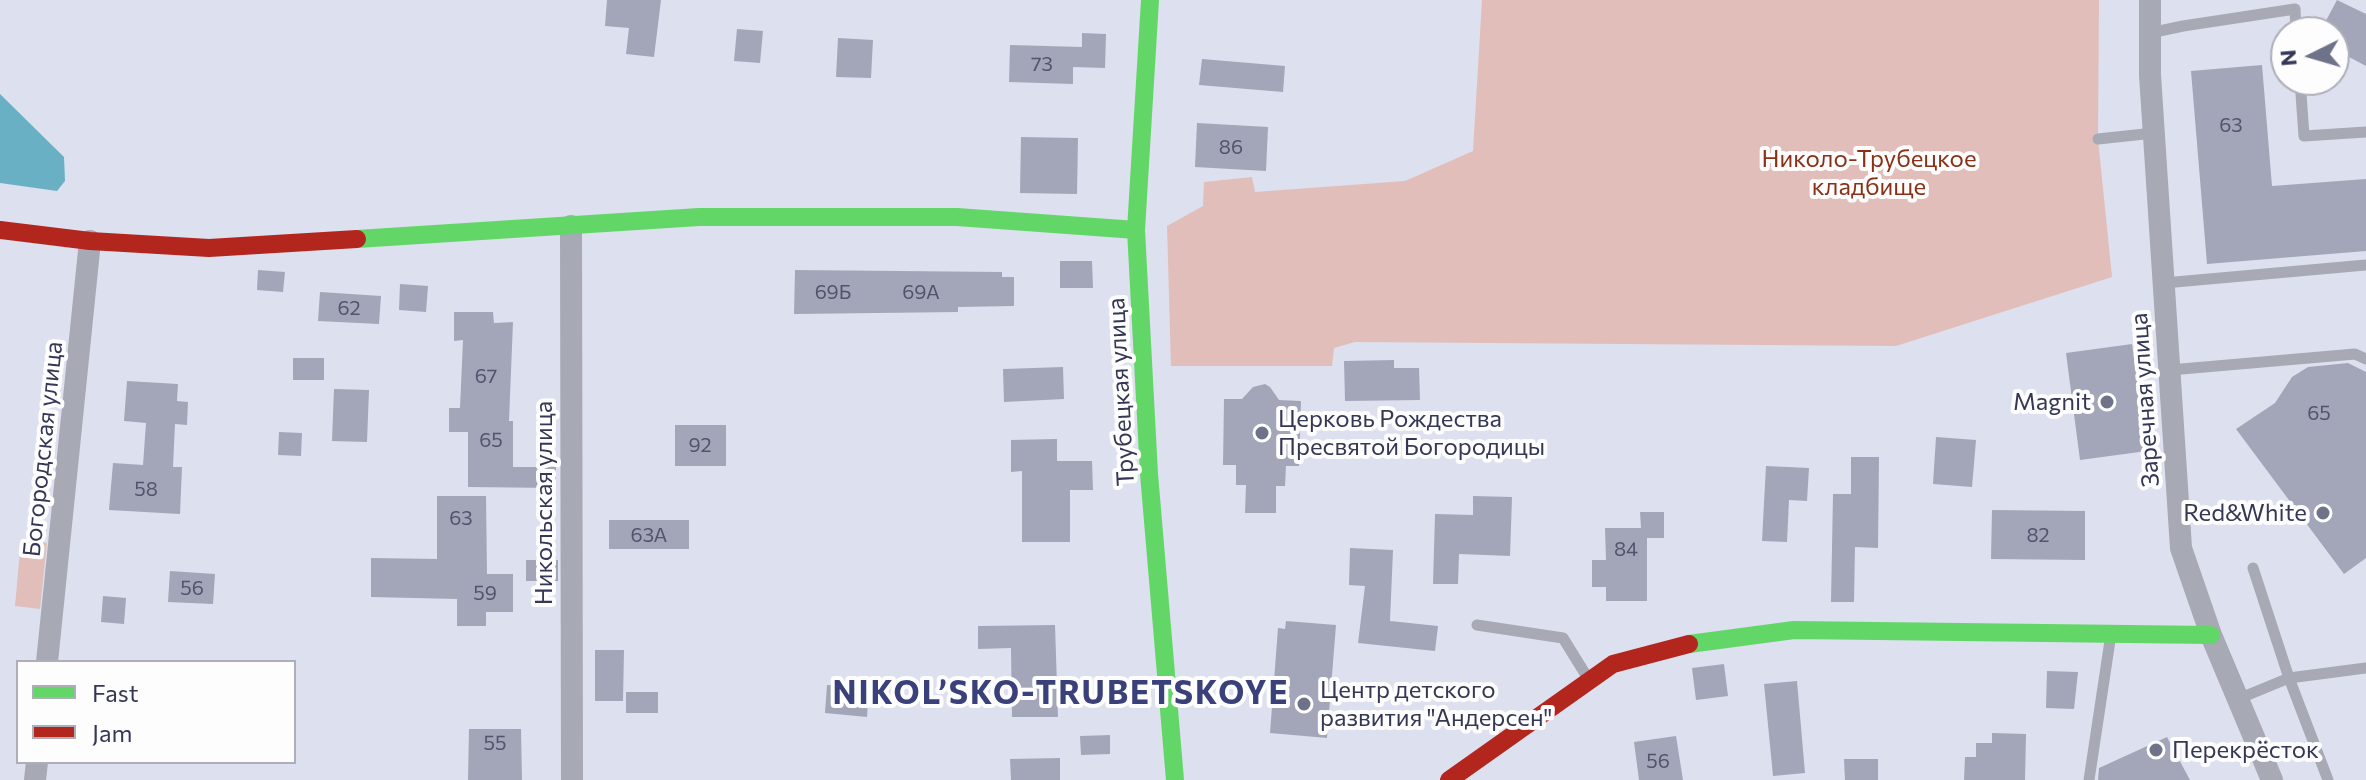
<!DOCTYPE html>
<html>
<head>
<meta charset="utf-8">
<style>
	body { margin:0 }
	#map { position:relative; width:2366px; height:780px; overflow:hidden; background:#dde0ee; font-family:Commissioner,sans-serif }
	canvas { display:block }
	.legend { position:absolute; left:16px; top:660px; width:280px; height:104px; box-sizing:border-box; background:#fdfdfd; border:2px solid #adaeb9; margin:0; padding:10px 14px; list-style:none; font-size:24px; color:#343854 }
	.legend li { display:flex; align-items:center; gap:16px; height:40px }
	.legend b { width:40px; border:2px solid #adaeb9 }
	.north { position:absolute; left:2270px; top:16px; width:80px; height:80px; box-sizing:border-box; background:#fdfdfd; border:2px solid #adaeb9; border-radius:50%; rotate:265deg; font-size:22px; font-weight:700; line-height:32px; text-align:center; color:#343854 }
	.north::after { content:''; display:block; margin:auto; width:28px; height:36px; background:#6f738a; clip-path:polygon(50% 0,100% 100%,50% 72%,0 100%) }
</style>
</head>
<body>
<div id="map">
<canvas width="2366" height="780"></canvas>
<ul class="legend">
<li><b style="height:10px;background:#63d668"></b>Fast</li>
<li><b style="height:10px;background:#b3261e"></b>Jam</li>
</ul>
<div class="north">N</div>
</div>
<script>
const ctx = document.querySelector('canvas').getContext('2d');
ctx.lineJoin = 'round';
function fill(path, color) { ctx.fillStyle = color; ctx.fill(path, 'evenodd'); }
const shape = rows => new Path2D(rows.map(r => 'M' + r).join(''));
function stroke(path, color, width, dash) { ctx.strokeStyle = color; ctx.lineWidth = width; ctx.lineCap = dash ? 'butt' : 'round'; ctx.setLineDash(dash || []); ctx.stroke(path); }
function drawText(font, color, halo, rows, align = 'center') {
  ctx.font = font + ' Commissioner,sans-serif'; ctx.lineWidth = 8; ctx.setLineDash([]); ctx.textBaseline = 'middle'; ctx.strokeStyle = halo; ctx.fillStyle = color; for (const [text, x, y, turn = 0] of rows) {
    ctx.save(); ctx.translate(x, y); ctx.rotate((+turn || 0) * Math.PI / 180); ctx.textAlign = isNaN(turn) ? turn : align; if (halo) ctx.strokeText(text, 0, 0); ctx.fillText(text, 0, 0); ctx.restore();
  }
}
fill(shape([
	[1482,0,2099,0,2098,139,2112,277,1896,346,1355,342,1334,348,1332,366,1171,366,1167,226,1203,206,1204,182,1252,177,1255,192,1405,181,1473,151],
	[21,540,47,543,40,609,15,606]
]), '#e2beba');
fill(shape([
	[0,94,64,157,65,181,57,191,0,183]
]), '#6ab0c5');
fill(shape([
	[607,0,661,0,654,57,626,54,629,28,605,26],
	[2337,0,2366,14,2366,66,2334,49,2334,32,2320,32],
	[737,29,763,31,760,63,734,61],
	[1082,33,1106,34,1105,68,1073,67,1073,84,1009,82,1010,45,1082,47],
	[838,38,873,40,871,78,836,77],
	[1202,59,1285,66,1283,92,1199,85],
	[2262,65,2272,186,2366,179,2366,251,2207,264,2191,71],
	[1197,123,1268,127,1266,171,1195,167],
	[1021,137,1078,138,1077,194,1020,193],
	[1060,261,1092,261,1093,288,1060,288],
	[258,270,285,272,283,292,257,290],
	[795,270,1002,272,1002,277,1014,277,1014,306,958,307,958,312,794,314],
	[400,284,428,286,426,312,399,310],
	[320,292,381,296,379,324,318,321],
	[454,312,493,312,494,323,513,322,509,421,513,421,513,467,556,467,556,488,468,487,468,432,449,432,449,408,460,408,463,340,454,341],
	[2132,344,2147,451,2080,460,2066,353],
	[293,358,324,358,324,380,293,380],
	[1394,360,1394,368,1419,368,1420,400,1345,401,1344,361],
	[2348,363,2366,372,2366,558,2344,574,2236,429,2275,403,2292,377,2308,367],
	[1063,367,1064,399,1004,402,1003,369],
	[127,381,178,384,177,401,188,402,187,425,175,424,173,467,182,467,180,514,109,510,113,463,143,465,146,423,124,421],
	[1265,384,1270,387,1279,400,1301,401,1299,466,1286,466,1285,486,1276,486,1276,513,1245,513,1246,485,1236,485,1236,465,1223,465,1224,399,1242,399,1253,387],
	[334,389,369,390,367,442,332,441],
	[675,425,726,425,726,466,675,466],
	[279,432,302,433,301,456,278,455],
	[1936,437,1976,440,1972,487,1933,484],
	[1057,439,1057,461,1092,461,1093,490,1070,490,1070,542,1022,542,1022,471,1011,472,1011,440],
	[1851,457,1879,457,1878,548,1855,547,1854,602,1831,602,1833,494,1851,494],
	[1766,466,1809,468,1807,501,1789,500,1787,542,1762,541],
	[437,496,486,496,487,574,513,574,513,612,486,612,486,626,457,626,457,599,371,597,371,558,437,559],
	[1473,496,1512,497,1510,556,1459,554,1458,584,1433,584,1435,514,1473,515],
	[1992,510,2085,511,2085,560,1991,559],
	[1640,512,1664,512,1664,538,1647,538,1647,601,1606,601,1606,587,1592,587,1592,560,1606,560,1605,528,1641,528],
	[609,520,689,520,689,549,609,549],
	[1350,548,1393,550,1390,621,1438,626,1435,651,1358,643,1365,586,1349,585],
	[526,560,558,560,558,581,526,581],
	[170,571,215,574,213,604,168,602],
	[103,596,126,598,124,624,101,622],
	[1286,621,1336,625,1327,738,1270,733,1278,628,1285,629],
	[1055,625,1058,717,1012,717,1011,648,978,649,978,626],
	[595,650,624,650,623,701,595,701],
	[1724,664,1728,696,1696,700,1692,668],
	[2047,671,2078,672,2074,709,2046,708],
	[1797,681,1805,773,1773,776,1764,684],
	[827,685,869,687,867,717,825,713],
	[626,692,658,692,658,713,626,713],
	[469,729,521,729,522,780,468,780],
	[1992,733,2026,734,2025,780,1964,780,1965,757,1976,757,1976,743,1992,743],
	[1110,735,1110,754,1081,755,1080,736],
	[1676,736,1683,780,1639,780,1634,742],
	[2167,737,2190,780,2098,780,2099,768],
	[1060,758,1060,780,1011,780,1010,759],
	[1844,759,1878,759,1878,780,1845,780]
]), '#a3a6b8');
stroke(shape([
	[2150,33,2183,26,2295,9,2296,32],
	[2300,80,2304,136,2366,132],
	[2098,139,2154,133],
	[2164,283,2366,265],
	[2170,370,2355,354,2366,359],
	[2253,568,2289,678,2328,780],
	[1477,625,1563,638,1589,680],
	[2238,699,2289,678,2366,668],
	[2089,780,2111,634]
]), '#a7a9b4', 11);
stroke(shape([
	[2150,0,2150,75,2181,548,2211,635,2272,780],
	[571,226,572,780],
	[47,662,90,241],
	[35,780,37,762]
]), '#a7a9b4', 22);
stroke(shape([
	[1150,0,1136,230,1149,474,1175,780],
	[357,239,699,217,957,217,1136,230],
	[1689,644,1794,630,2211,635]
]), '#63d668', 18);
stroke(shape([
	[0,230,90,241,209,248,357,239],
	[1449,780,1613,664,1689,644]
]), '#b3261e', 18);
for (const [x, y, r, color] of [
	[2107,402,8,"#6f738a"],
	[1262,433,8,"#6f738a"],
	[2323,513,8,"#6f738a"],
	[1304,704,8,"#6f738a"],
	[2156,750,8,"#6f738a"]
]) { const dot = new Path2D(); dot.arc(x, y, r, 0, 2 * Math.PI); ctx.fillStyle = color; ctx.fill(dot); stroke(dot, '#fdfdfd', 3); }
drawText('20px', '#50546d', null, [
	["73",1042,64],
	["63",2231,125],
	["86",1231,147],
	["69Б",833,292],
	["69А",921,292],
	["62",349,308],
	["67",486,376],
	["65",2319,413],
	["65",491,440],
	["92",700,445],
	["58",146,489],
	["63",461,518],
	["63А",649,535],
	["82",2038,535],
	["84",1626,549],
	["56",192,588],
	["59",485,593],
	["55",495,743],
	["56",1658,761]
]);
drawText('24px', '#893016', '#fdfdfd', [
	["Николо-Трубецкое",1869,159],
	["кладбище",1869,187]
]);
drawText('24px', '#343854', '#fdfdfd', [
	["Трубецкая улица",1121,392,-93],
	["Заречная улица",2145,400,-94],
	["Богородская улица",43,449,-84],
	["Никольская улица",544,503,-90]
]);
drawText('24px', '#343854', '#fdfdfd', [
	["Magnit",2091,402,"right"],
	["Церковь Рождества",1278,419],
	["Пресвятой Богородицы",1278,447],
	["Red&White",2307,513,"right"],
	["Центр детского",1320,690],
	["развития \"Андерсен\"",1320,718],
	["Перекрёсток",2172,750]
], 'left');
ctx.letterSpacing = '2px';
drawText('bold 32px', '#3a4079', '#fdfdfd', [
	["NIKOL’SKO-TRUBETSKOYE",1061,693]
]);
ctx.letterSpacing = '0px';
</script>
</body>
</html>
